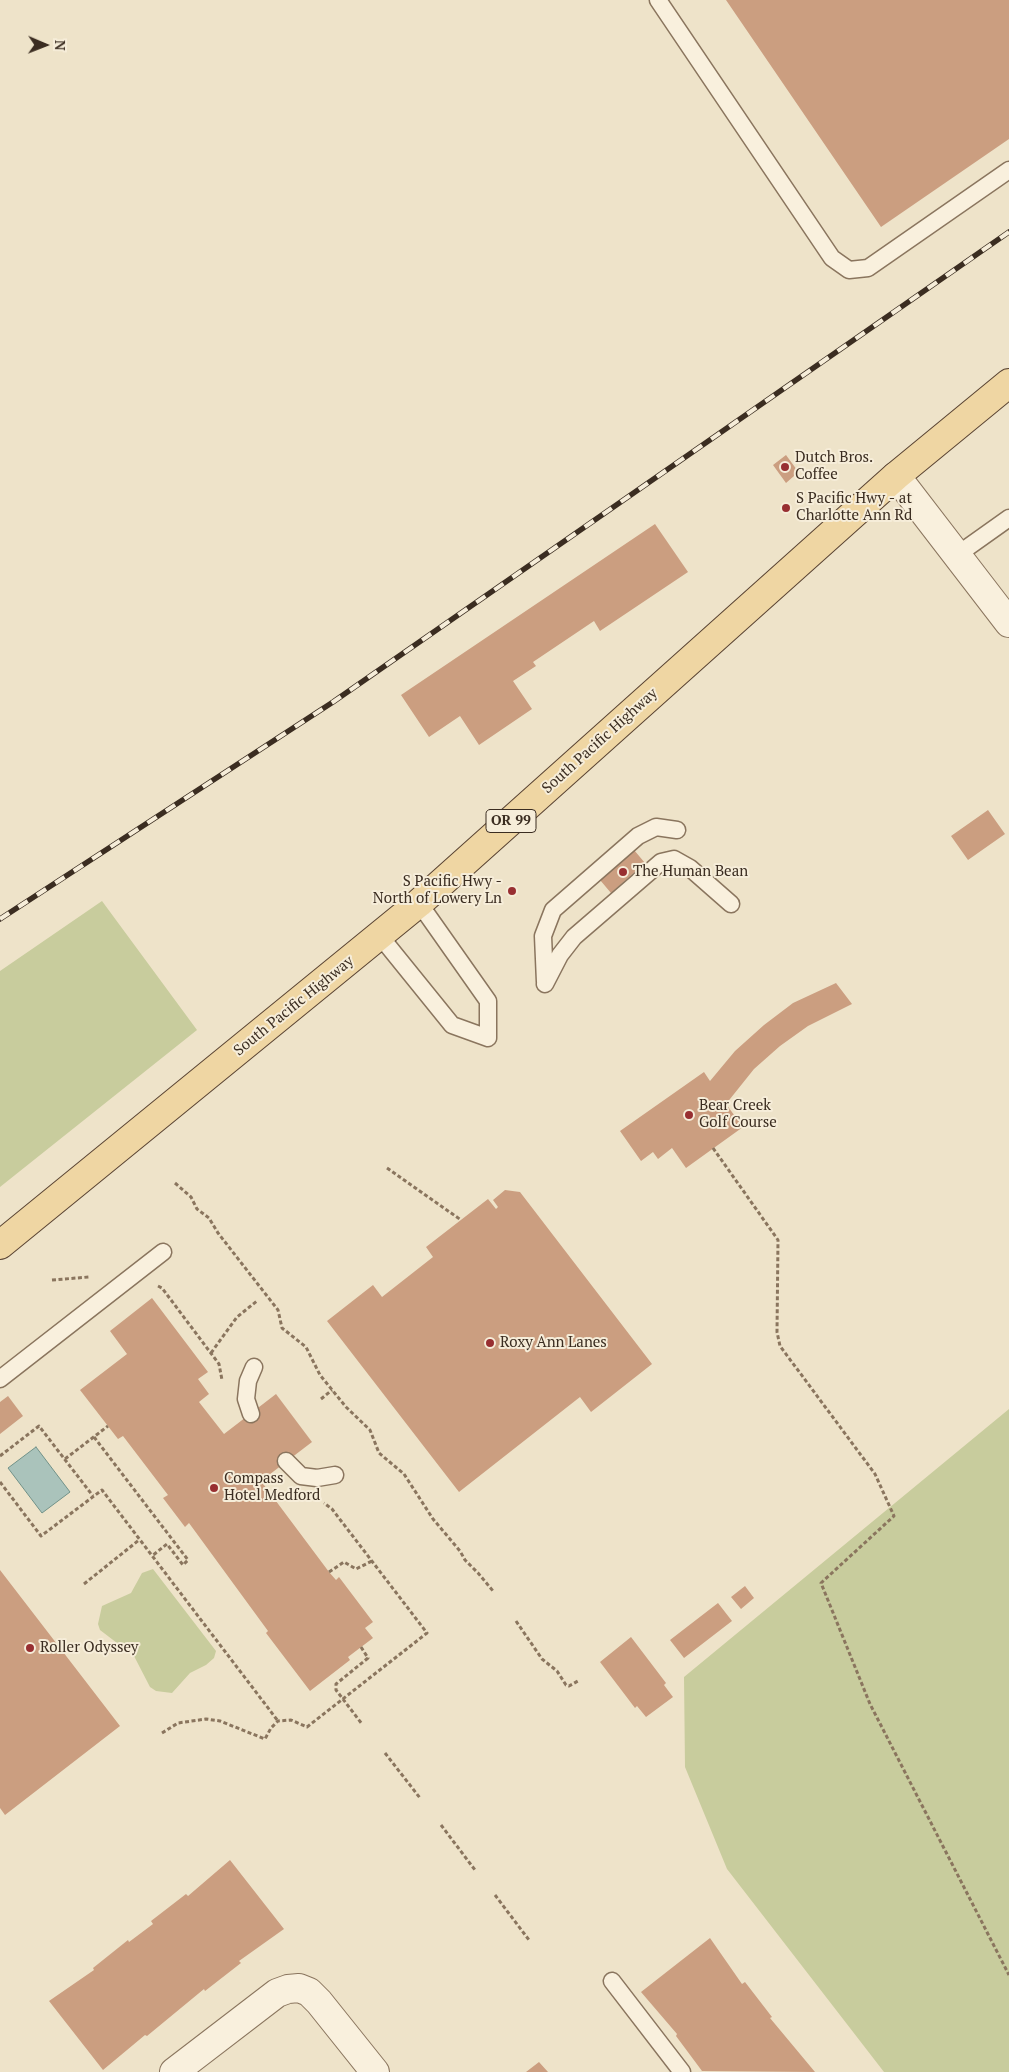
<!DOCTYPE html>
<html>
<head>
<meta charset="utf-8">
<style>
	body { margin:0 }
	#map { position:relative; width:1009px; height:2072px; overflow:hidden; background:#eee3c9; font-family:"PT Serif",serif }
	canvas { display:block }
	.north { position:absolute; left:20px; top:20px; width:50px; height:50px; -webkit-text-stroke:4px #f6edd9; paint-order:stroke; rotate:91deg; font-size:14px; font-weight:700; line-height:20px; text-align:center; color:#3b2d21 }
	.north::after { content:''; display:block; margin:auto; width:18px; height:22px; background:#3b2d21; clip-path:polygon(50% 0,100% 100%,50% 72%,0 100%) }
</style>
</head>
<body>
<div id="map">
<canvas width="1009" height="2072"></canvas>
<div class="north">N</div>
</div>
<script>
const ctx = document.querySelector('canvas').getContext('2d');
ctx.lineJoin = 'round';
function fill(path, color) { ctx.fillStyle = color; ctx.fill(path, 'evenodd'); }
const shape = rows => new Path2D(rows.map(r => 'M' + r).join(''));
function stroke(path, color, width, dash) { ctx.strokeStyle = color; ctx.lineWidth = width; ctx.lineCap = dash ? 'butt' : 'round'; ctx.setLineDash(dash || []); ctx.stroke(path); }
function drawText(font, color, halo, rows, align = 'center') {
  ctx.font = font + ' "PT Serif",serif'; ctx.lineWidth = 4; ctx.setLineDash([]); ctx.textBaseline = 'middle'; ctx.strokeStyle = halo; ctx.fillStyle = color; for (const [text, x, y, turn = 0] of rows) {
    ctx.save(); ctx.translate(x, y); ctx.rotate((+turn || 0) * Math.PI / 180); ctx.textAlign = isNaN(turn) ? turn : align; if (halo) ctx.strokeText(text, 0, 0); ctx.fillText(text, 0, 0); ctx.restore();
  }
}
fill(shape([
	[102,901,197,1030,0,1187,0,971],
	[1009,1409,1009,2072,884,2072,727,1869,685,1767,684,1677],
	[153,1569,216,1651,214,1658,206,1665,190,1673,172,1693,156,1691,150,1687,134,1656,100,1630,98,1624,102,1606,131,1593,142,1573]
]), '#c8cc9d');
const water = shape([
	[36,1447,70,1492,42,1513,8,1468,36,1447]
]);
fill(water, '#aac3bb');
stroke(water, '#709188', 1);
fill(shape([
	[726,0,1009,0,1009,139,881,227],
	[786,455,797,470,794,476,786,483,773,465],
	[655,524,688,572,600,631,594,621,533,662,536,666,513,681,532,709,479,745,460,716,429,737,401,695],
	[988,810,1005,834,968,860,951,836],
	[634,850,645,863,611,893,600,880],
	[836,983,852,1004,808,1026,780,1046,754,1069,726,1104,743,1127,686,1168,672,1148,658,1159,653,1152,641,1161,620,1131,704,1072,710,1081,735,1051,764,1025,793,1003],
	[505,1190,520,1192,652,1364,591,1412,580,1397,459,1492,327,1321,373,1285,382,1297,433,1257,426,1247,488,1199,496,1209,498,1207,493,1200],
	[152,1298,208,1372,198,1379,209,1394,199,1402,224,1434,276,1394,312,1442,261,1481,329,1572,336,1580,339,1577,373,1622,365,1628,373,1638,348,1657,350,1660,310,1691,266,1633,268,1631,189,1523,185,1527,163,1498,168,1495,123,1436,118,1439,80,1390,127,1354,110,1331],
	[8,1396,23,1416,0,1434,0,1402],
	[0,1570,120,1726,5,1815,0,1808],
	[745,1586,754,1598,741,1609,731,1597],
	[718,1603,732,1621,684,1658,670,1640],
	[631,1637,666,1683,664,1685,673,1697,646,1717,637,1706,635,1708,600,1662],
	[230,1860,284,1929,239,1961,241,1963,205,1991,204,1989,147,2036,145,2035,103,2070,49,2001,94,1970,93,1968,128,1940,129,1942,153,1924,151,1921,186,1894,188,1896],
	[710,1938,742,1984,745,1982,772,2017,770,2018,815,2072,702,2071,676,2036,677,2034,641,1992],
	[539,2062,548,2072,526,2072]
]), '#cb9e80');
const lane = shape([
	[658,0,832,258,849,270,868,268,1009,170],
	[957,555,1009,518],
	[380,936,452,1025,488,1038,488,1001,419,903],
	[545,982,543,936,553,910,638,836,656,827,677,830],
	[545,984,560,955,574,937,661,862,674,859,690,868,731,904],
	[0,1379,163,1252],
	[251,1414,246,1399,248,1381,254,1367],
	[286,1461,301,1476,317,1478,335,1475],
	[612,1981,682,2072]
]);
const street = shape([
	[896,476,1009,623],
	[174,2072,277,1993,288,1989,299,1988,309,1992,319,2002,375,2072]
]);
const primary = shape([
	[0,1245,419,903,896,476,1009,383]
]);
stroke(lane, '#8a755e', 19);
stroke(street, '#8a755e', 30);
stroke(primary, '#594332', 30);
stroke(shape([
	[713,1148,778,1240,777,1332,780,1346,875,1474,894,1516,821,1583,870,1704,1009,1975],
	[387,1168,461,1220],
	[175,1183,191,1197,197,1209,209,1218,218,1233,278,1310,282,1328,306,1347,320,1375,346,1407,370,1430,379,1453,404,1474,433,1519,460,1551,465,1560,478,1573,493,1591],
	[52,1280,89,1277],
	[158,1286,162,1288,219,1364,222,1380],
	[211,1353,237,1317,257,1301],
	[321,1399,332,1390],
	[94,1437,188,1560,183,1565,167,1544,152,1556],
	[0,1456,39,1426,93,1496],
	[65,1459,108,1426],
	[0,1482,41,1536,102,1490,278,1721],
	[329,1572,344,1562,356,1569,372,1561],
	[84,1584,139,1540],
	[516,1621,542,1659,557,1671,566,1685,569,1686,578,1681],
	[361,1647,368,1658,336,1684,336,1690,362,1724],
	[162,1733,178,1723,206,1719,220,1721,265,1739,271,1728,278,1721,291,1720,307,1727,427,1633,332,1509,324,1503],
	[385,1753,420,1798],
	[441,1825,475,1870],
	[495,1895,529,1940]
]), '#8a755e', 3, [4, 2.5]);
stroke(lane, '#f9f0dd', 16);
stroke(street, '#f9f0dd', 28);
stroke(primary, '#efd6a3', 28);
const rail = shape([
	[0,919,333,702,1009,232]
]);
stroke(rail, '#3b2d21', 5.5);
stroke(rail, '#f6edd9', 4, [11]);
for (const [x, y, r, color] of [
	[785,467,5,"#982f31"],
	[786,508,5,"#982f31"],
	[623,872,5,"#982f31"],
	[512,891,5,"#982f31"],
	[689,1115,5,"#982f31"],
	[490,1343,5,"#982f31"],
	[214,1488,5,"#982f31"],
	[30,1648,5,"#982f31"]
]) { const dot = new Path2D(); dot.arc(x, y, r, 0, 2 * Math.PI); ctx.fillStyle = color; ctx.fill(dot); stroke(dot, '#f6edd9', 2); }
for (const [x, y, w] of [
	[511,821,50]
]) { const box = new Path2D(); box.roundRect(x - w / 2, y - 11.5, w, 23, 4); ctx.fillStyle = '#f6edd9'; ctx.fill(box); stroke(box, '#3b2d21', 1); }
drawText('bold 14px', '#3b2d21', null, [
	["OR 99",511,821]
]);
drawText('15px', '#3b2d21', '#f6edd9', [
	["Dutch Bros.",795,458],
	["Coffee",795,475],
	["S Pacific Hwy - at",796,499],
	["Charlotte Ann Rd",796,516],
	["The Human Bean",633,872],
	["S Pacific Hwy -",502,882,"right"],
	["North of Lowery Ln",502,899,"right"],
	["Bear Creek",699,1106],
	["Golf Course",699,1123],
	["Roxy Ann Lanes",500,1343],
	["Compass",224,1479],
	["Hotel Medford",224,1496],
	["Roller Odyssey",40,1648]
], 'left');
drawText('15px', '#3b2d21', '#f6edd9', [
	["South Pacific Highway",600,741,-42],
	["South Pacific Highway",294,1006,-39]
]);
</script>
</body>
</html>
